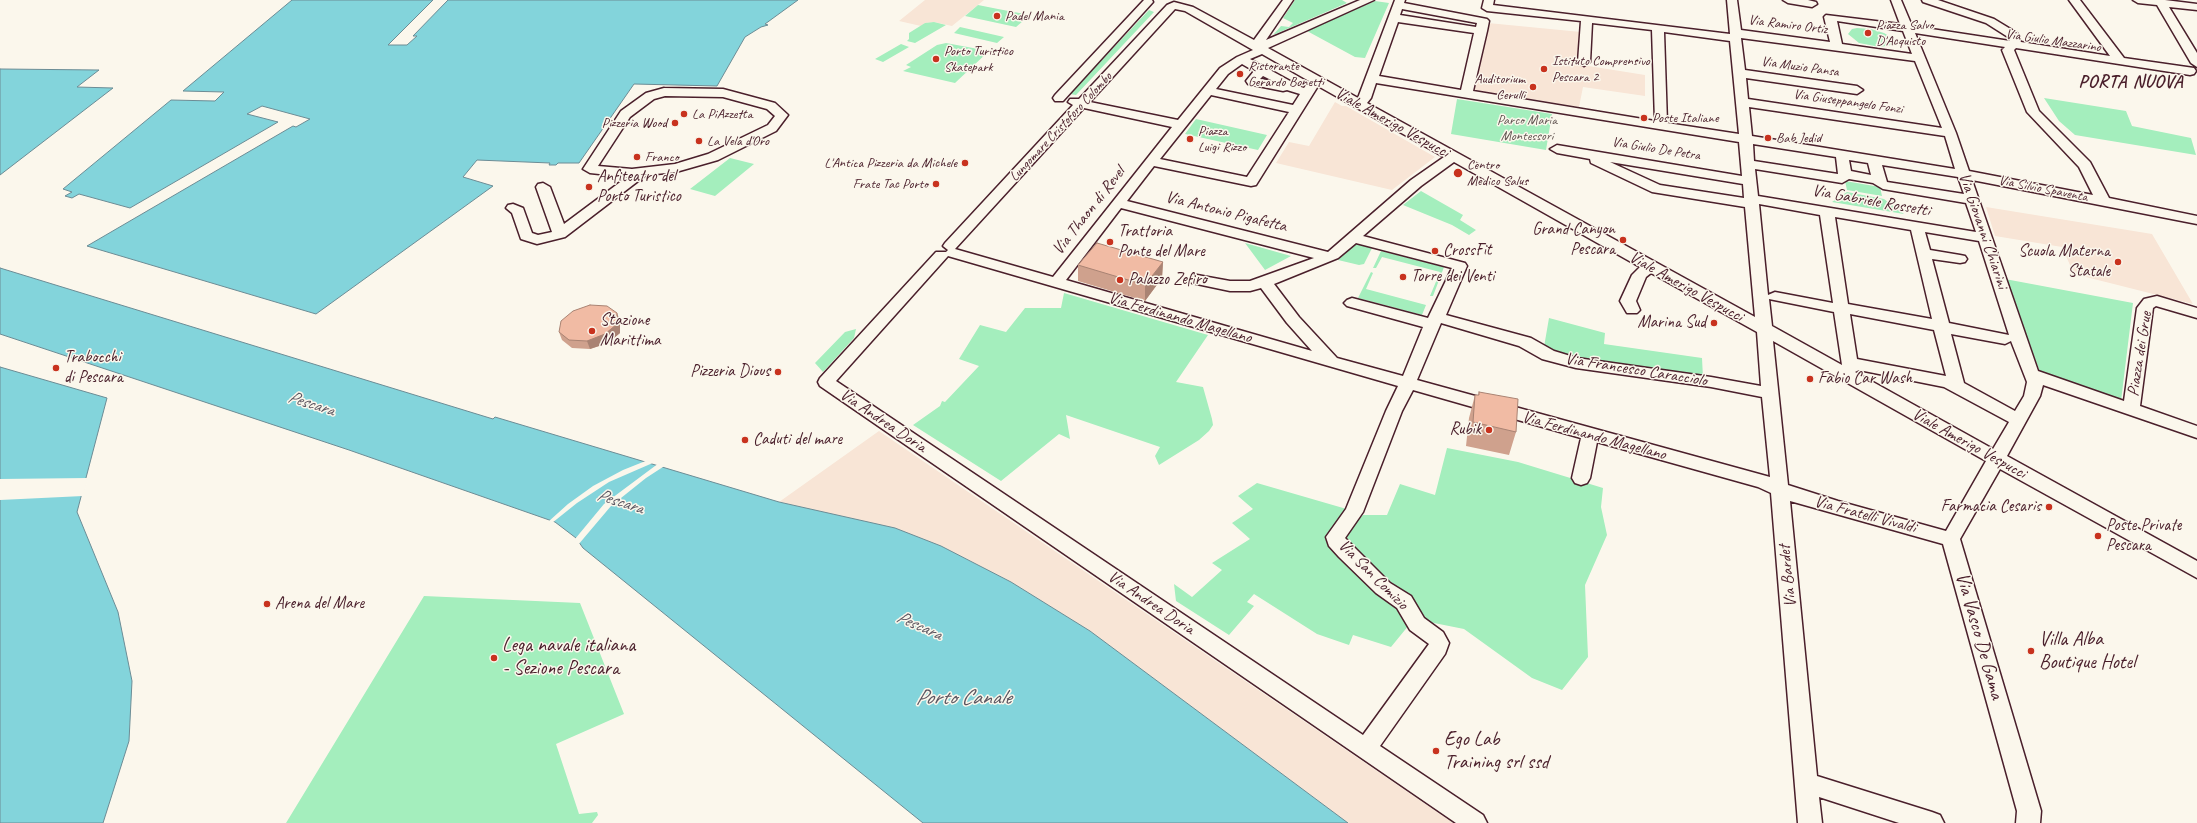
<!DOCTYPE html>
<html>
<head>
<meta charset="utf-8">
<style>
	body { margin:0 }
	canvas { display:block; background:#fbf7ec }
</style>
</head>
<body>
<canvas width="2197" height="823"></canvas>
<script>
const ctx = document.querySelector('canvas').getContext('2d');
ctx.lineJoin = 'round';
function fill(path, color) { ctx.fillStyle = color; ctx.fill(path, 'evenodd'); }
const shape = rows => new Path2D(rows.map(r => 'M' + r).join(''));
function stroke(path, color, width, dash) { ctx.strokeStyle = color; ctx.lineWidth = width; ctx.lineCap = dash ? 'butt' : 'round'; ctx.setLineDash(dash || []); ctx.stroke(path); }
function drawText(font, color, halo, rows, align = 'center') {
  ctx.font = font + ' Caveat,sans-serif'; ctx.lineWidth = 3; ctx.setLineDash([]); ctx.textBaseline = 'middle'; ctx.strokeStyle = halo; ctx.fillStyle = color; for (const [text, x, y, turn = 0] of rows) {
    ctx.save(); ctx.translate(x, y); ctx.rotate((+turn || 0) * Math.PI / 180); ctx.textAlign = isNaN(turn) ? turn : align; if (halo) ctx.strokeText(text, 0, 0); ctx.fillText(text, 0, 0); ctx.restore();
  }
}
fill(shape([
	[925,0,984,0,952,26,934,22,925,23,921,26,899,21],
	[1488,23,1581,32,1576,64,1645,75,1645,96,1583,87,1579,107,1473,90],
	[1335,102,1342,106,1346,106,1435,157,1392,190,1276,163,1289,142,1309,146],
	[1986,207,2152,234,2193,304,2074,274,2062,247,1995,236],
	[879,431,1453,823,1348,823,1090,631,1011,582,941,546,779,502]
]), '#f8e5d6');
fill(shape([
	[1295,0,1342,0,1347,3,1273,35,1281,26,1289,27,1293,23,1283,18],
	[1375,1,1389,3,1365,58,1355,57,1307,31],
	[978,5,998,9,1030,15,1016,27,965,16],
	[1149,10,1154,12,1076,95,1070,94],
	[934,22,946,25,915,43,907,41,909,39,909,33,925,23],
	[960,27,1004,37,997,43,954,33],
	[1857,28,1871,29,1884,33,1889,36,1893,42,1891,45,1880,47,1859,43,1848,34,1852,29],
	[946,43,989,51,955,83,903,71,911,67,906,65,937,45],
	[901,44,909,47,883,62,875,59],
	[2044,98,2126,111,2132,126,2191,138,2196,155,2075,135,2059,121],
	[1457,99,1552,114,1546,150,1451,134],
	[1196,119,1267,135,1258,150,1185,134],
	[730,158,754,164,715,196,690,189],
	[1845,181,1880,187,1882,196,1847,190],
	[1421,191,1463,215,1460,220,1476,230,1469,235,1452,225,1403,205],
	[1847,192,1884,199,1904,214,1832,202],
	[1245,243,1291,256,1265,270],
	[1356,244,1372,248,1364,264,1359,265,1338,260],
	[1381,251,1444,267,1433,296,1430,296,1440,272,1382,257,1376,268,1373,268],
	[1371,272,1373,273,1366,289,1426,305,1422,315,1358,298],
	[2005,279,2133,303,2121,401,2040,372],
	[1064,293,1208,335,1176,382,1203,387,1212,419,1213,425,1209,431,1199,440,1159,465,1155,456,1160,447,1066,415,1070,439,1059,434,1001,481,913,425,940,406,942,401,945,402,979,366,959,359,980,325,1006,332,1025,308,1061,308],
	[1549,318,1605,333,1604,344,1702,358,1703,378,1574,360,1544,347],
	[856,329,854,338,823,372,815,363,845,332],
	[1447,448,1518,462,1603,488,1601,507,1607,535,1585,585,1588,657,1562,690,1532,678,1464,629,1424,621,1401,590,1350,549,1345,534,1363,515,1387,515,1400,484,1435,495],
	[1257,483,1350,510,1327,539,1406,614,1409,625,1391,647,1353,635,1349,645,1317,634,1254,594,1247,602,1254,606,1229,635,1176,601,1174,584,1192,597,1222,570,1212,563,1250,539,1232,523,1253,509,1238,496],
	[424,596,580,603,624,714,556,744,579,814,597,812,598,815,592,823,286,823]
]), '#a4eebd');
const water = shape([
	[292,0,433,0,388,45,407,45,417,36,413,36,448,0,798,0,765,24,768,25,761,27,745,37,717,86,634,84,579,163,558,163,556,165,549,165,550,163,477,160,463,177,493,186,316,314,87,246,293,126,296,127,310,119,262,106,247,114,278,122,130,208,79,194,72,198,65,196,72,192,63,189,171,100,215,101,224,92,183,91,292,0],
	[0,69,99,70,77,87,113,88,0,175,0,69],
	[0,268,493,419,495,417,779,502,895,528,941,546,1011,582,1090,631,1348,823,923,823,583,548,576,538,555,522,349,450,0,334,0,268],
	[0,367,107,398,77,512,118,612,132,681,129,741,103,823,0,823,0,367]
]);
fill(water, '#83d4db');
stroke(water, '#6c8c95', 1);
fill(shape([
	[648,460,655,462,609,482,577,503,552,523,548,522,568,504,593,486,623,470],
	[659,463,666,465,646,478,611,506,578,545,575,539,604,504],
	[88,478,83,496,0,500,0,479]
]), '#fbf7ec');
const minor = shape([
	[1144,0,1152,0,1153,2,1063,101,1055,101,1053,98,1055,95,1144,0],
	[1283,0,1293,0,1266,40,1360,0,1374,0,1268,48,1358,98,1395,0,1405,0,1404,3,1487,19,1489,21,1487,31,1473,91,1655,121,1652,30,1592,23,1590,62,1584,66,1578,62,1581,21,1487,11,1482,8,1484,0,1494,0,1493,5,1730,34,1727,0,1737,0,1741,30,1830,42,1824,17,1826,15,1900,24,1891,0,1901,0,1912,26,2010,41,2008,37,1986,23,1923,2,1922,0,1938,0,1994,19,2017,33,2021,42,2110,56,2069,0,2080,0,2124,58,2194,68,2196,71,2194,74,2190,75,2016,48,2014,50,2039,111,2090,162,2109,198,2197,216,2197,224,1972,180,2038,371,2124,401,2137,308,2144,299,2157,296,2197,308,2197,318,2156,306,2153,308,2140,406,2197,426,2197,438,2043,385,2040,396,2007,456,2197,561,2197,578,2000,469,1960,539,2041,811,2040,823,2016,823,2017,811,1943,544,1790,501,1817,776,1932,812,1940,815,1944,823,1899,823,1819,797,1822,823,1798,823,1771,493,1758,487,1597,442,1590,478,1587,483,1581,485,1575,483,1572,478,1581,438,1413,390,1402,411,1363,512,1345,538,1390,583,1411,596,1424,618,1443,632,1449,643,1445,654,1380,746,1483,815,1487,823,1456,823,820,386,818,382,820,378,936,252,946,252,948,250,943,246,945,243,1073,105,1068,102,1070,99,1079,99,1167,5,1174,2,1193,7,1254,40,1283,0],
	[1175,9,1185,11,1253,50,1237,57,1220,68,1178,120,1090,102,1175,9],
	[1402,9,1477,23,1476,27,1400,15,1402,9],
	[1837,21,1903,31,1912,54,1842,44,1837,21],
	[1398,22,1474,33,1461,90,1379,76,1398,22],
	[1664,32,1730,41,1739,134,1667,123,1664,32],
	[1915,33,2005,47,2002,50,2027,112,2079,167,2093,195,1969,171,1956,133,1915,33],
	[1741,38,1915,61,1942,128,1748,99,1746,78,1857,94,1863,90,1857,86,1745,70,1741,38],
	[1262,54,1309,81,1304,88,1301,87,1250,59,1262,54],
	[1242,64,1254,71,1246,81,1248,84,1283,91,1287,90,1300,94,1293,105,1216,89,1228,74,1242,64],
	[1263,76,1273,81,1260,79,1263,76],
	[1376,83,1739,142,1742,176,1557,145,1550,149,1557,153,1590,159,1591,163,1652,192,1745,207,1755,317,1367,103,1371,98,1376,83],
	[1318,86,1444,157,1411,180,1328,252,1127,201,1154,166,1251,186,1256,185,1318,86],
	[1211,95,1289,112,1247,177,1160,159,1211,95],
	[1749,107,1945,136,1955,169,1752,136,1749,107],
	[1084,108,1172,127,1053,277,955,249,1084,108],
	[1753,144,1836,157,1838,174,1754,161,1753,144],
	[1849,160,1868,163,1871,175,1851,171,1849,160],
	[1454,162,1640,267,1632,275,1620,301,1627,313,1637,313,1640,310,1636,301,1646,277,1651,273,1757,332,1761,386,1711,377,1577,358,1554,351,1531,338,1446,315,1467,266,1465,263,1363,236,1421,186,1454,162],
	[1610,162,1743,184,1744,198,1660,185,1610,162],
	[1882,165,1958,177,1964,194,1887,182,1882,165],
	[1755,169,1842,183,1849,179,1873,183,1883,189,1966,203,1976,232,1758,196,1755,169],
	[1759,204,1820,215,1833,303,1775,292,1768,295,1759,204],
	[1121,208,1314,258,1250,281,1230,281,1197,275,1192,277,1189,280,1192,283,1230,291,1250,291,1261,288,1287,323,1312,351,1066,280,1121,208],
	[1835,217,1911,230,1932,319,1848,304,1835,217],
	[1925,232,1979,241,2009,335,1949,323,1932,259,1960,263,1965,262,1967,259,1965,256,1960,255,1930,250,1925,232],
	[1356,243,1452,268,1428,318,1352,298,1347,300,1344,303,1347,306,1423,327,1403,376,1337,358,1299,317,1274,284,1338,258,1356,243],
	[948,256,1398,386,1386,411,1346,509,1326,537,1329,546,1339,557,1376,593,1397,608,1410,630,1429,644,1363,735,836,381,948,256],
	[1769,299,1834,312,1842,365,1772,326,1769,299],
	[1850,314,1934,330,1946,376,1857,359,1850,314],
	[1441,323,1519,346,1542,359,1576,368,1711,387,1762,397,1770,477,1417,380,1441,323],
	[1951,334,2005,344,2011,341,2027,382,2024,396,2015,411,1964,383,1951,334],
	[1773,341,1986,461,1946,531,1838,501,1788,485,1773,341],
	[1859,370,1944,387,2009,422,1993,449,1855,372,1859,370],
	[1783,0,1808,0,1816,2,1817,4,1812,7,1788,3,1783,0],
	[2133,0,2165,0,2197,4,2197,10,2169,7,2197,53,2197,67,2191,63,2157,5,2138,3,2133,0],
	[664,88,723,89,775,103,788,115,776,131,718,160,676,172,646,175,565,237,537,244,521,239,512,213,506,208,508,205,513,204,523,208,532,233,538,235,552,232,536,187,538,184,543,183,550,187,564,224,627,177,590,173,583,169,621,111,646,93,664,88],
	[665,96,723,97,767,109,775,116,768,125,708,154,675,164,632,169,598,166,630,117,654,99,665,96]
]);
stroke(minor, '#4a1f2b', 3);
fill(minor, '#fbf7ec');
fill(shape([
	[1163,262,1162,278,1145,301,1078,281,1078,265],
	[620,321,620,333,608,343,590,349,572,348,562,340,559,332],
	[1479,392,1516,432,1509,455,1466,446,1469,418,1475,395,1478,395]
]), '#cfa18d');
fill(shape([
	[1163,262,1162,278,1145,301,1145,285],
	[617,313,620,321,620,333,608,343,590,349,587,341]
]), '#a98373');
const building = shape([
	[1097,243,1163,262,1145,285,1078,265,1097,243],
	[590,305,607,306,617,313,617,324,605,334,587,341,569,340,559,332,561,321,573,311,590,305],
	[1479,392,1518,399,1516,432,1473,422,1475,395,1479,395,1479,392]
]);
fill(building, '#f1bba4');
stroke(building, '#a98373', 1);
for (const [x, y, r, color] of [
	[997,16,4,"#c8321e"],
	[1868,33,4,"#c8321e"],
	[936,59,4,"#c8321e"],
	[1544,69,4,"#c8321e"],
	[1240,74,4,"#c8321e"],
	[1533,87,4,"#c8321e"],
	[684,114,4,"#c8321e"],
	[1644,118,4,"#c8321e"],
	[675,123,4,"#c8321e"],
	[1768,138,4,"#c8321e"],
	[1190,139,4,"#c8321e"],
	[699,141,4,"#c8321e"],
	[637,157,4,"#c8321e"],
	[965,163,4,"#c8321e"],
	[1458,173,5,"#c8321e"],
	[936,184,4,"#c8321e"],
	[589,187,4,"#c8321e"],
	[1623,240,4,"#c8321e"],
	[1110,242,4,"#c8321e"],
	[1435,251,4,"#c8321e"],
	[2118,262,4,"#c8321e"],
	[1403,277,4,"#c8321e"],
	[1120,280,4,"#c8321e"],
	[1714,323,4,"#c8321e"],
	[592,331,4,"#c8321e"],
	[56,368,4,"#c8321e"],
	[778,372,4,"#c8321e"],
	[1810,379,4,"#c8321e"],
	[1489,430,4,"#c8321e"],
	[745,440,4,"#c8321e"],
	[2049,507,4,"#c8321e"],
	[2098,536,4,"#c8321e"],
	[267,604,4,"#c8321e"],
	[2031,651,4,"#c8321e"],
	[494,658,4,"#c8321e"],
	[1436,751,4,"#c8321e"]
]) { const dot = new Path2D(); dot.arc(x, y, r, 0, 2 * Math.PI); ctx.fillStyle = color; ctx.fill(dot); stroke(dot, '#fbf7ec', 1.5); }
drawText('14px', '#4a1f2b', '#fbf7ec', [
	["Padel Mania",1005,16],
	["Piazza Salvo",1876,25],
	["D'Acquisto",1876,41],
	["Porto Turistico",944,51],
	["Skatepark",944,67],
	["Istituto Comprensivo",1552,61],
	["Pescara 2",1552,77],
	["Ristorante",1248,66],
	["Gerardo Bonetti",1248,82],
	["Auditorium",1525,79,"right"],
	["Cerulli",1525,95,"right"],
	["La PiAzzetta",692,114],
	["Poste Italiane",1652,118],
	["Pizzeria Wood",667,123,"right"],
	["Piazza",1198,131],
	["Luigi Rizzo",1198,147],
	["Bab Jedid",1776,138],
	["La Vela d'Oro",707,141],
	["Franco",645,157],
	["L'Antica Pizzeria da Michele",957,163,"right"],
	["Centro",1467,165],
	["Medico Salus",1467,181],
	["Frate Tac Porto",928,184,"right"]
], 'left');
drawText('14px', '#4a1f2b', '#fbf7ec', [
	["Via Ramiro Ortiz",1788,25,7],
	["Via Giulio Mazzarino",2053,41,8],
	["Via Muzio Pansa",1800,67,8],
	["Via Giuseppangelo Fonzi",1848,102,8],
	["Lungomare Cristoforo Colombo",1061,127,-47],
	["Via Giulio De Petra",1656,149,9],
	["Via Silvio Spaventa",2043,189,11]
]);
drawText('14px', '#605350', '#fbf7ec', [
	["Parco Maria",1527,120],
	["Montessori",1527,136]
]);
drawText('17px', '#4a1f2b', '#fbf7ec', [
	["Viale Amerigo Vespucci",1392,123,29],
	["Via Gabriele Rossetti",1871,201,10],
	["Via Thaon di Revel",1089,211,-52],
	["Via Antonio Pigafetta",1226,212,14],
	["Via Giovanni Chiarini",1983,231,71],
	["Viale Amerigo Vespucci",1686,287,29],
	["Via Ferdinando Magellano",1180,318,16],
	["Piazza dei Grue",2140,354,-81],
	["Via Francesco Caracciolo",1636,370,9],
	["Via Andrea Doria",883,421,34],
	["Via Ferdinando Magellano",1594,436,15],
	["Viale Amerigo Vespucci",1969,444,29],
	["Via Fratelli Vivaldi",1865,515,15],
	["Via San Comizio",1373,575,45],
	["Via Bardet",1788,576,-96],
	["Via Andrea Doria",1151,603,34]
]);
drawText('17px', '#4a1f2b', '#fbf7ec', [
	["Anfiteatro del",597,177],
	["Porto Turistico",597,197],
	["Grand Canyon",1615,230,"right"],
	["Pescara",1615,250,"right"],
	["Trattoria",1118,232],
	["Ponte del Mare",1118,252],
	["CrossFit",1443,251],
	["Scuola Materna",2110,252,"right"],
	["Statale",2110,272,"right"],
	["Torre dei Venti",1411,277],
	["Palazzo Zefiro",1128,280],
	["Stazione",600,321],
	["Marittima",600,341],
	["Marina Sud",1706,323,"right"],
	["Trabocchi",64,358],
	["di Pescara",64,378],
	["Pizzeria Dious",770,372,"right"],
	["Fabio Car Wash",1818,379],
	["Rubik",1481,430,"right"],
	["Caduti del mare",753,440],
	["Farmacia Cesaris",2041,507,"right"],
	["Poste Private",2106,526],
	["Pescara",2106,546],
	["Arena del Mare",275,604]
], 'left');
ctx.letterSpacing = '1px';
drawText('bold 18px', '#4a1f2b', '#fbf7ec', [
	["PORTA NUOVA",2131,82]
]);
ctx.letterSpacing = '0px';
drawText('italic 18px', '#5b5560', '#fbf7ec', [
	["Pescara",311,404,18],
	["Pescara",620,502,18],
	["Pescara",919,626,24]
]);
drawText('20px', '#4a1f2b', '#fbf7ec', [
	["Via Vasco De Gama",1979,636,74]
]);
drawText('20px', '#4a1f2b', '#fbf7ec', [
	["Villa Alba",2039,640],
	["Boutique Hotel",2039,663],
	["Lega navale italiana",502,646],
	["- Sezione Pescara",502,669],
	["Ego Lab",1444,740],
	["Training srl ssd",1444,763]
], 'left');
drawText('italic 22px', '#5b5560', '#fbf7ec', [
	["Porto Canale",963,698]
]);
</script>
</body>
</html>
